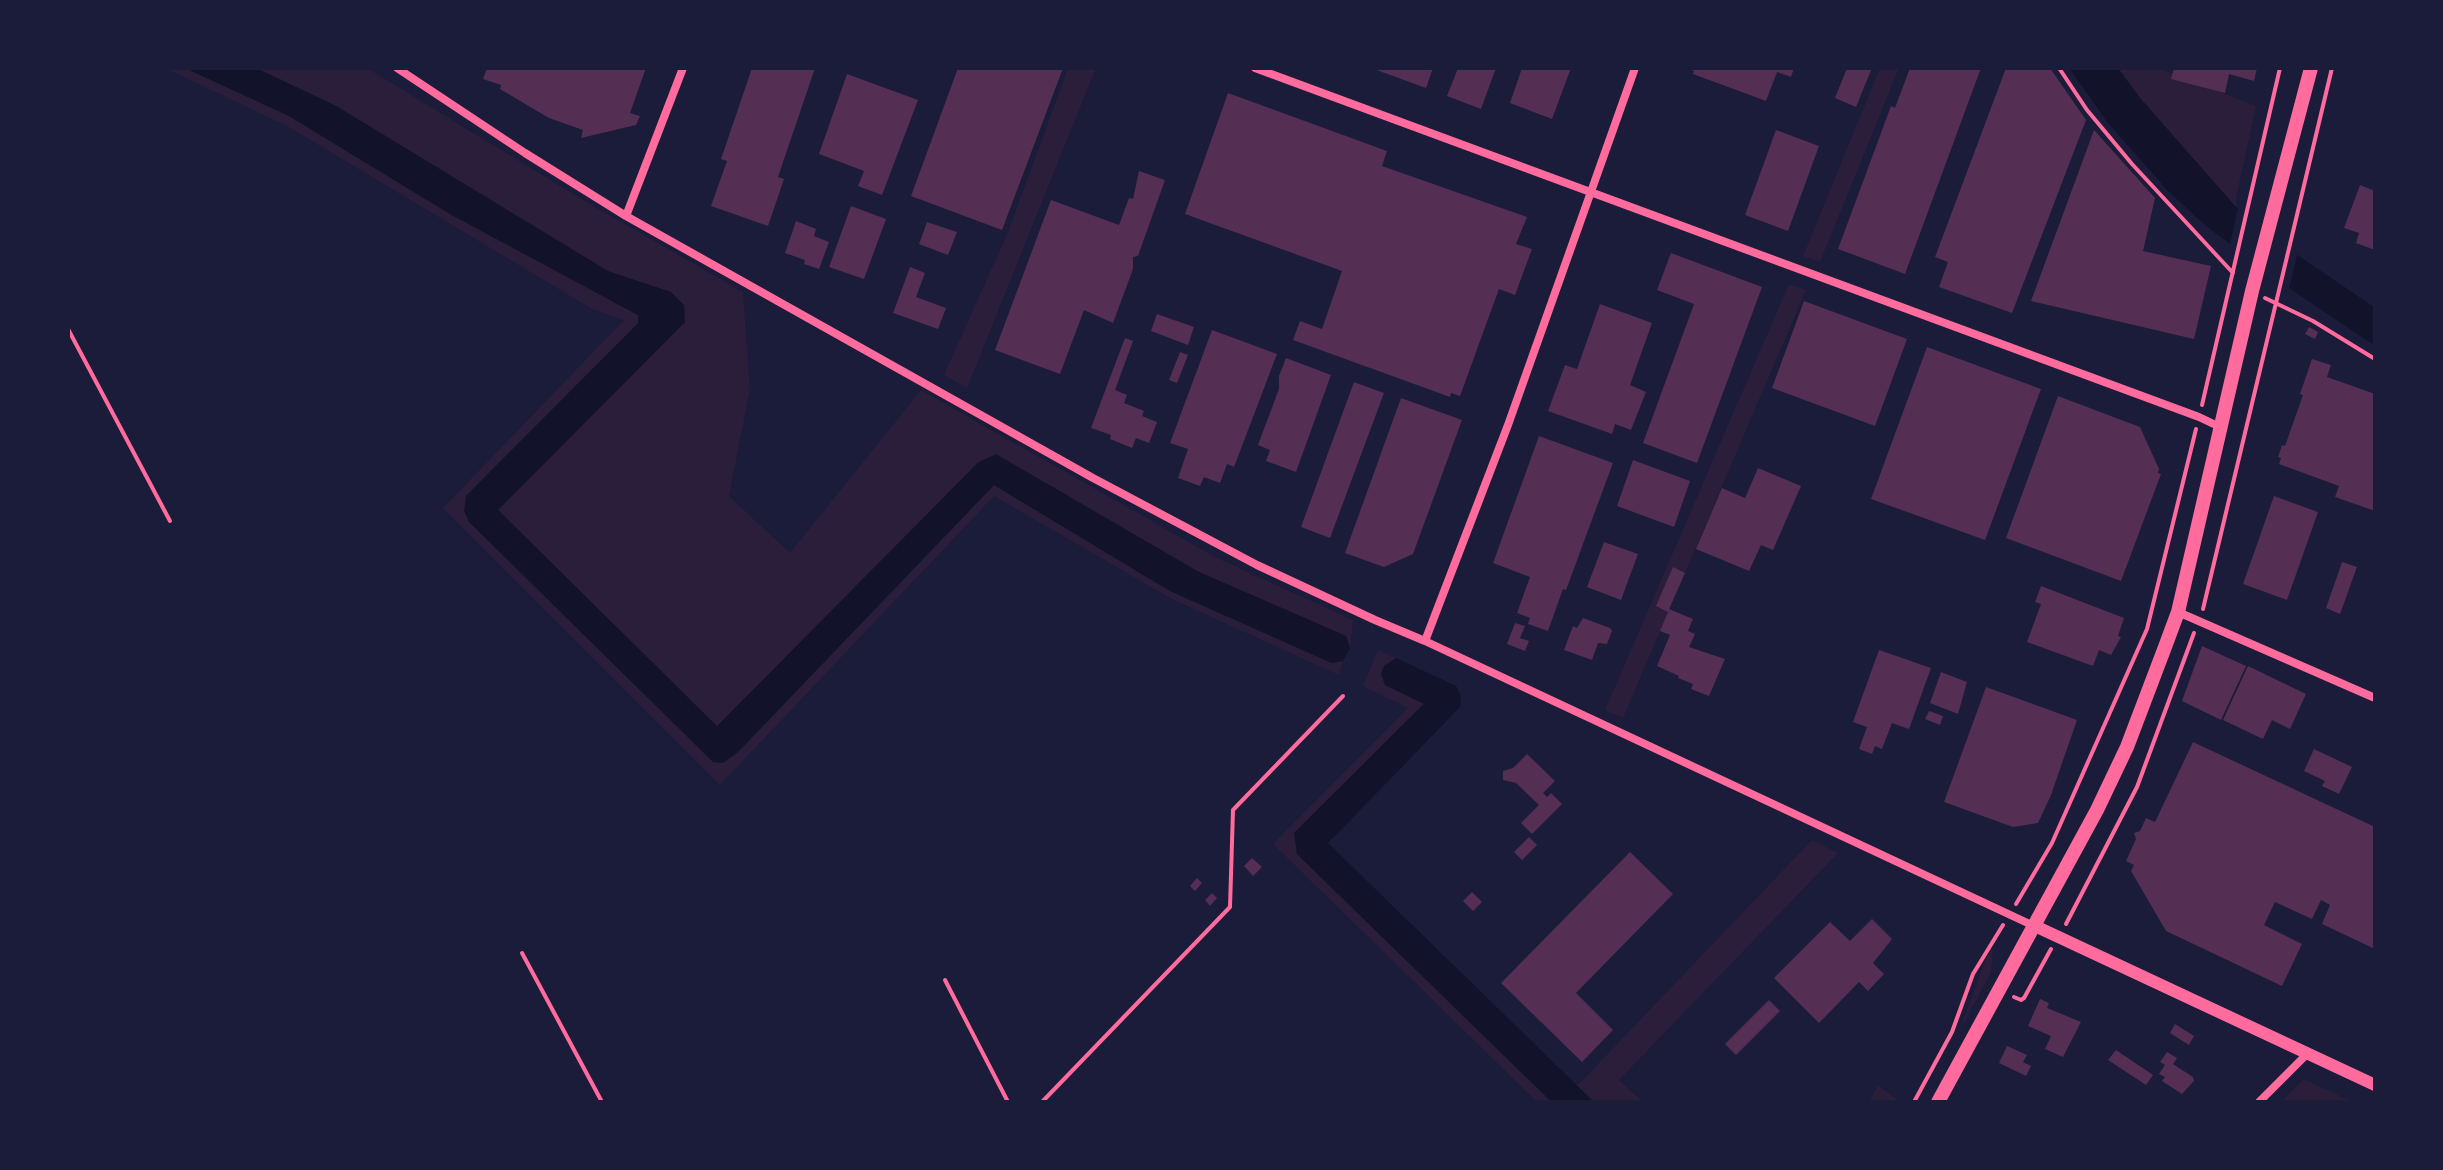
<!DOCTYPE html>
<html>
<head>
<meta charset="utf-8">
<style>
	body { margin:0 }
	#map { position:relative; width:2443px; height:1170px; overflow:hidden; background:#1b1b3a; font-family:"PT Sans",sans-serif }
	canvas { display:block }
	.frame { position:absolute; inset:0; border:70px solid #1b1b3a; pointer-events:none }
</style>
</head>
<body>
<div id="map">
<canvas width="2443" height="1170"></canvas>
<div class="frame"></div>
</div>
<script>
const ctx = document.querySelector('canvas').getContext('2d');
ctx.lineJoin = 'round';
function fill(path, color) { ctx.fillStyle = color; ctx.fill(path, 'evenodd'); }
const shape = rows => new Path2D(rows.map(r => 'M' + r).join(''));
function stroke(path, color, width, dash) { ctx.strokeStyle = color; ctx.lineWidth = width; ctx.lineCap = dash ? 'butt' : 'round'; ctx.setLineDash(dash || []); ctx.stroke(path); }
fill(shape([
	[165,68,185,68,289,116,450,214,638,315,639,323,466,496,738,752,994,485,1170,591,1331,663,1343,661,1339,675,1172,599,994,496,720,785,443,508,624,320,592,309,287,126],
	[256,68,367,68,588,203,743,292,750,390,729,496,790,553,921,390,1215,557,1353,620,1350,648,1346,636,1199,572,978,462,717,727,498,510,685,322,671,292,608,272,336,106],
	[1068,68,1096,68,967,388,944,375,1008,232],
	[1880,68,1899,68,1820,262,1803,256],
	[2118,68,2158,68,2256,106,2236,198,2236,207,2140,98],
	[1789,284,1806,290,1623,718,1605,710],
	[1378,650,1396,658,1384,666,1424,703,1295,833,1297,854,1551,1102,1537,1102,1273,844,1408,708,1363,686],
	[1812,840,1838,853,1619,1080,1643,1102,1594,1102,1577,1086],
	[1993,949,1991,972,1959,1032,1986,958],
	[2304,1079,2353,1102,2281,1102],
	[1878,1085,1900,1102,1869,1102]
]), '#2a1e3b');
fill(shape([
	[185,68,256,68,336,106,608,271,671,292,684,305,685,322,498,510,717,726,979,462,996,454,1199,572,1346,636,1350,648,1343,661,1332,663,1170,591,994,485,738,752,723,763,713,762,469,522,464,511,466,496,638,323,638,315,450,214,289,116],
	[2069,68,2118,68,2140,98,2236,207,2296,254,2375,308,2375,346,2276,279,2205,225,2168,191,2108,123],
	[1396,658,1456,686,1461,696,1460,707,1328,843,1594,1102,1552,1102,1297,854,1294,833,1424,704,1385,685,1381,674,1384,666]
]), '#12122b');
fill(shape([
	[2239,204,2298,251,2288,293,2229,248]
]), '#1b1b3a');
fill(shape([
	[487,68,646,68,630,113,640,116,636,125,581,138,583,130,549,118,500,89,501,85,483,79],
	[752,68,815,68,778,177,784,179,768,226,711,206,727,161,721,159],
	[958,68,1063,68,1002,230,911,196],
	[1371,68,1433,68,1426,88],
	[1458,68,1496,68,1481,109,1447,96],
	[1522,68,1571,68,1552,119,1510,103],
	[1686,68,1794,68,1791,77,1777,72,1766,101,1693,74,1694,71],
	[1847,68,1872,68,1856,107,1835,98],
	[1910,68,1981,68,1905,274,1838,249,1891,106,1895,108],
	[2006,68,2050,68,2086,120,2012,313,1939,287,1948,262,1935,257],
	[2174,68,2257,68,2254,81,2229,74,2225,93,2171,79],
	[847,74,918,100,882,195,858,186,864,171,819,154],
	[1228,93,1387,151,1382,166,1527,217,1516,244,1532,249,1515,295,1499,289,1460,396,1451,393,1450,397,1293,340,1300,321,1322,329,1342,271,1185,214],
	[1776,130,1819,146,1788,231,1745,215],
	[2094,130,2155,198,2143,251,2211,266,2194,339,2031,301],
	[1139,171,1165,180,1138,256,1133,257,1133,269,1113,323,1084,310,1060,374,995,350,1051,200,1119,225,1129,198,1133,199],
	[2360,185,2375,191,2375,250,2356,243,2359,233,2344,228],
	[851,206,886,219,864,279,829,267],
	[796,221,816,229,814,236,829,242,819,269,804,264,805,260,785,253],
	[927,222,957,232,948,255,919,244],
	[1671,253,1762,287,1697,463,1643,443,1694,304,1657,290],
	[910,267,925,273,916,297,946,308,938,329,893,313],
	[1804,301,1907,339,1875,426,1772,388],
	[1600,304,1652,323,1630,385,1646,392,1631,430,1615,424,1612,434,1548,411,1565,365,1577,369],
	[1157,314,1194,327,1188,345,1151,331],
	[2309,327,2318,332,2315,339,2305,334],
	[1212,330,1277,354,1234,467,1227,464,1220,483,1204,477,1200,486,1178,478,1188,449,1170,443],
	[1125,338,1133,341,1115,390,1127,395,1124,403,1144,411,1142,416,1157,422,1149,443,1136,438,1132,448,1110,439,1111,435,1091,428],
	[1927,347,2041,389,1985,540,1871,499],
	[1180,352,1188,355,1177,383,1169,380],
	[1286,358,1331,375,1296,472,1266,461,1270,450,1258,445,1279,389,1279,376],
	[2312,359,2331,365,2327,377,2375,394,2375,511,2335,497,2339,486,2279,464,2281,458,2278,457,2282,445,2285,446,2303,395,2300,394],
	[1354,382,1384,393,1330,538,1301,527],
	[2058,396,2140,427,2159,469,2158,473,2161,474,2121,581,2006,538],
	[1401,398,1462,420,1413,554,1384,567,1345,553],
	[1539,436,1613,463,1566,590,1563,589,1548,631,1528,624,1530,618,1517,613,1530,577,1493,563],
	[1633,460,1690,481,1674,527,1617,506],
	[1758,468,1801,486,1773,550,1761,545,1749,571,1696,549,1722,488,1745,498],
	[2274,496,2318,512,2287,600,2243,584],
	[1604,542,1638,554,1621,600,1587,587],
	[2342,562,2357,567,2340,614,2326,608],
	[1673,567,1685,573,1669,609,1693,619,1688,631,1695,634,1689,647,1725,659,1709,696,1691,689,1693,684,1678,678,1679,676,1657,666,1670,635,1660,631,1668,612,1656,606],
	[2041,586,2124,618,2118,636,2121,637,2111,655,2099,650,2093,666,2027,642,2041,604,2035,602],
	[1583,618,1610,628,1612,631,1607,644,1598,643,1592,660,1564,650,1573,626,1577,628],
	[1515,623,1525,626,1520,638,1529,641,1525,651,1507,644],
	[2202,646,2246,666,2221,720,2182,701],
	[1879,650,1931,668,1909,729,1892,723,1882,749,1875,746,1872,754,1859,749,1867,727,1853,722],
	[2248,666,2306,694,2290,729,2272,720,2263,739,2223,720],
	[1941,672,1967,682,1958,714,1930,703],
	[1986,687,2077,720,2051,795,2038,823,2013,827,1944,802],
	[1929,711,1943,716,1940,725,1925,719],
	[2193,742,2375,827,2375,949,2322,924,2330,905,2321,900,2312,919,2275,902,2264,925,2302,944,2282,986,2166,931,2131,871,2134,865,2126,861,2136,839,2134,833,2140,831,2146,818,2155,822],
	[2314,749,2352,767,2339,794,2322,786,2325,781,2304,771],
	[1527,754,1555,781,1543,793,1547,797,1551,793,1562,804,1532,834,1521,823,1539,805,1516,783,1503,780,1503,771,1513,768],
	[1529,837,1537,845,1522,860,1514,852],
	[1630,852,1673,894,1576,993,1613,1030,1582,1062,1501,983],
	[1252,858,1262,867,1253,876,1244,866],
	[1197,878,1202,883,1195,891,1190,886],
	[1472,892,1482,902,1473,911,1463,901],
	[1212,893,1217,898,1210,906,1205,900],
	[1872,919,1892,939,1873,963,1884,974,1868,991,1859,982,1819,1023,1774,978,1830,922,1850,941],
	[2040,999,2049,1003,2047,1008,2081,1022,2063,1057,2045,1049,2051,1036,2028,1026],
	[1769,1000,1780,1011,1736,1055,1725,1044],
	[2175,1024,2194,1036,2189,1045,2170,1033],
	[2007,1046,2027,1055,2023,1062,2031,1066,2026,1076,1999,1063],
	[2116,1050,2153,1075,2146,1085,2108,1060],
	[2167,1052,2177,1058,2173,1064,2193,1077,2194,1081,2182,1094,2162,1081,2165,1077,2159,1074,2165,1065,2160,1062]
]), '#542f53');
stroke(shape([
	[2059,68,2087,110,2132,164,2233,273],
	[2265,298,2313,321,2375,359],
	[68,329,170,521],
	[2202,405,2280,68],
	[2203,609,2332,68],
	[2016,904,2052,843,2147,629,2196,429],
	[2066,924,2137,787,2194,633],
	[522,953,602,1102],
	[945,980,1008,1102],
	[2014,997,2021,1000,2024,998,2051,949],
	[1042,1102,1230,907,1233,810,1343,696],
	[1914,1102,1952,1032,1973,974,2003,925]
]), '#ff6b9d', 4);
stroke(shape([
	[397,68,525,153,626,216,1093,478,1257,565,1375,620,1425,641,2034,926],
	[1255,68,2199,417,2220,427],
	[626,216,683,68],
	[2178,612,2375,698],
	[1425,641,1508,425,1635,68],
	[2259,1102,2307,1054]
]), '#ff6b9d', 8);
stroke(shape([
	[2035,926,2375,1085]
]), '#ff6b9d', 12);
stroke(shape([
	[1938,1102,2097,810,2127,747,2165,647,2178,612,2252,291,2311,68]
]), '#ff6b9d', 14);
</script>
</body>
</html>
